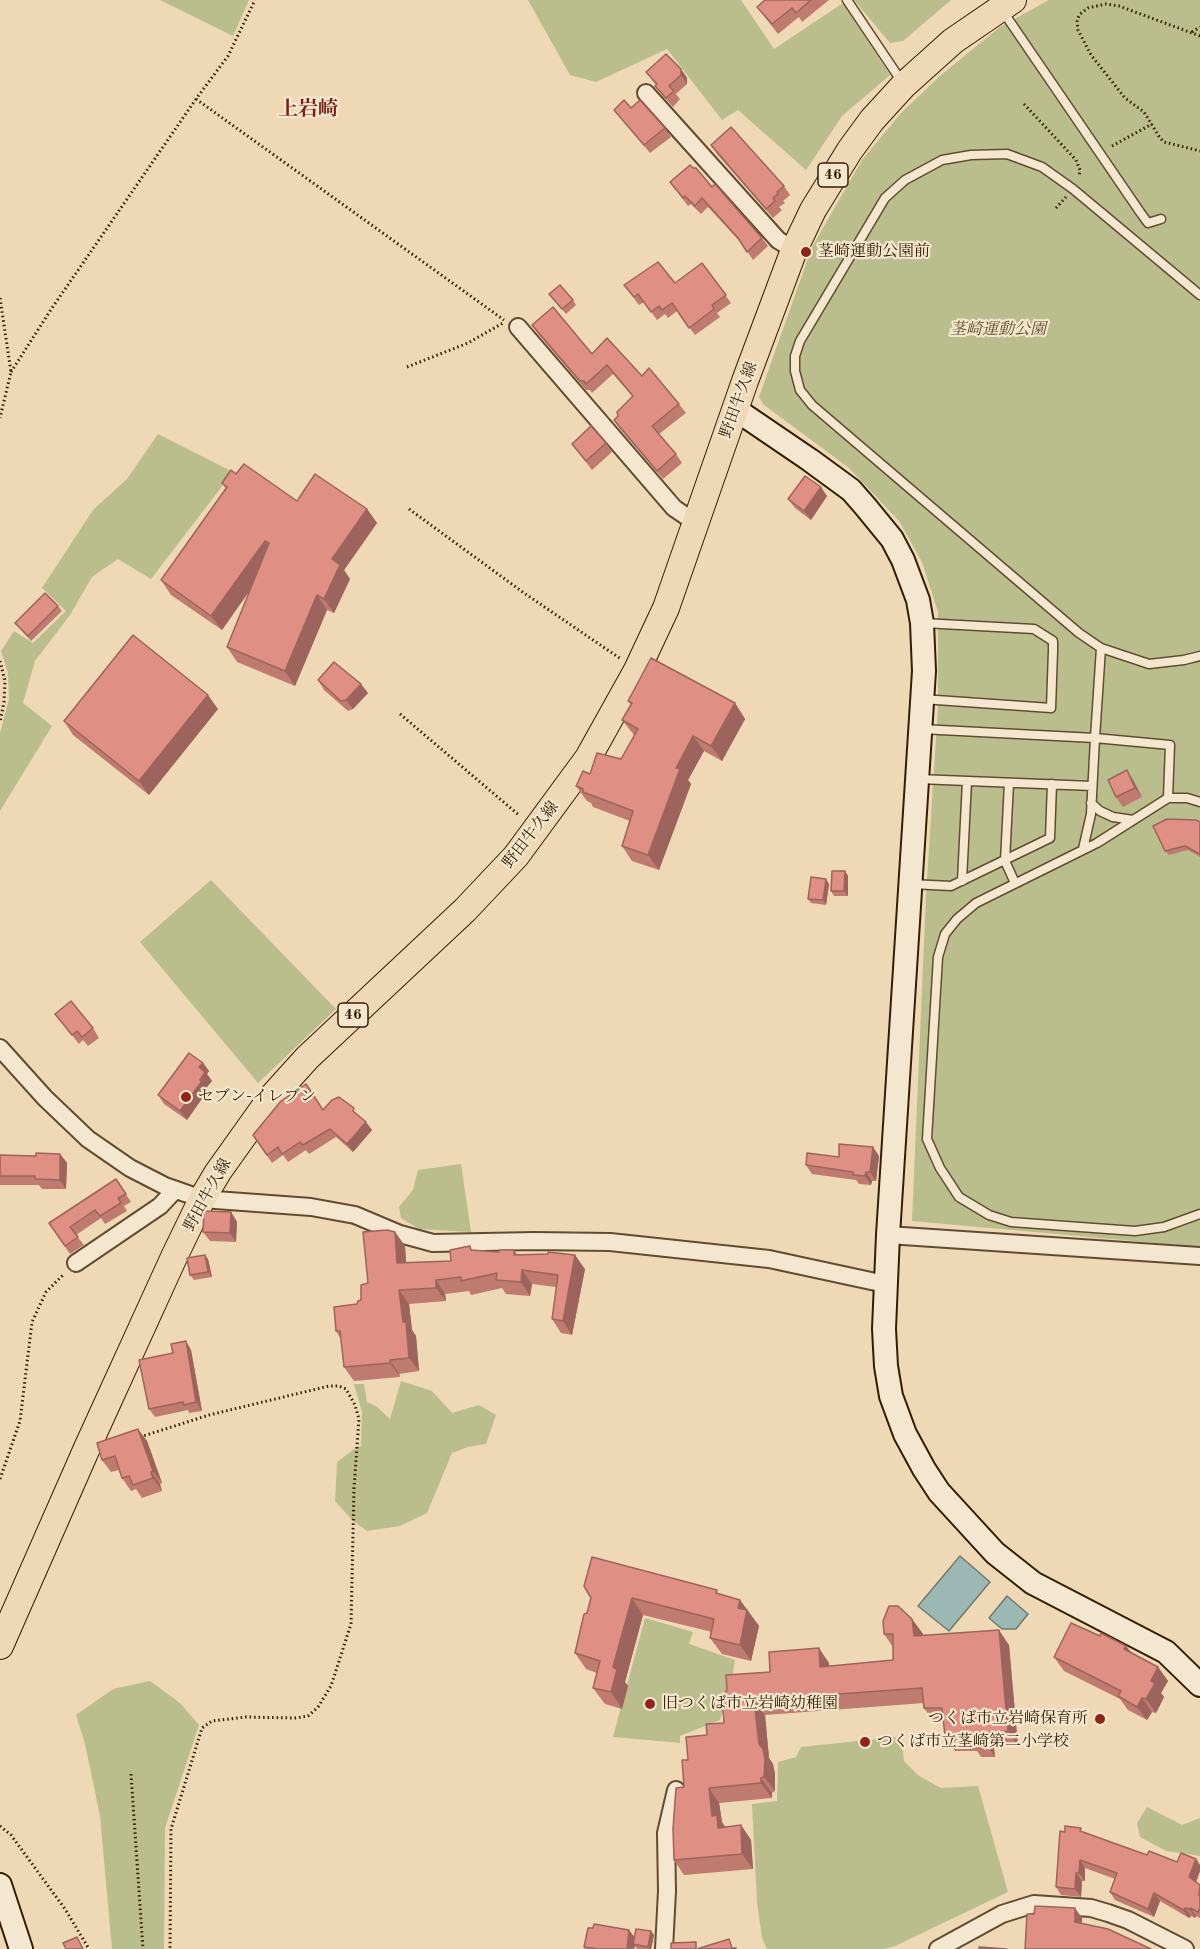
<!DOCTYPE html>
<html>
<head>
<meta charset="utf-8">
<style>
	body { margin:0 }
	canvas { display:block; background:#efd8b5 }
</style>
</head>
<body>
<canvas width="1200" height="1949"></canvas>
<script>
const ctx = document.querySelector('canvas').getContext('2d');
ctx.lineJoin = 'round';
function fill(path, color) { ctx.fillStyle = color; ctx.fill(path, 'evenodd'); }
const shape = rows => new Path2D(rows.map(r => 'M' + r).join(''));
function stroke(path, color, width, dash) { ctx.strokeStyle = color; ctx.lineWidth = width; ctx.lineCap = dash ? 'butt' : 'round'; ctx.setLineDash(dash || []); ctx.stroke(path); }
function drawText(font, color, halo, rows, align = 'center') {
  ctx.font = font + ' "Old Standard TT","Noto Serif JP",serif'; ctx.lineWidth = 4.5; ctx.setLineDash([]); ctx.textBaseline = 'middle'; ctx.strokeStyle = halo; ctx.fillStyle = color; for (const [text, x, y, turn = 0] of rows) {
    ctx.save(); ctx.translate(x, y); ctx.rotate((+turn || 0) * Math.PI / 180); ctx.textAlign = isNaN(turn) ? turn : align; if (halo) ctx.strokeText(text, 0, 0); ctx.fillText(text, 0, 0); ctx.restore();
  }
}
fill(shape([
	[160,0,249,0,233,36],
	[528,0,741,0,774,49,843,3,890,75,842,116,806,170,738,110,722,120,667,49,596,82,570,75],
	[854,0,951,0,903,41,890,43],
	[1049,0,1200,0,1200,1247,912,1221,926,895,938,707,938,612,922,562,899,521,849,468,764,405,759,397,812,247,862,160,901,113,941,75,1000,27],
	[158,434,233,472,151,579,118,559,92,577,70,615,35,661,23,703,52,726,0,811,0,733,9,699,8,673,1,651,14,631,33,643,66,611,42,588,93,510,127,479],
	[211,880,336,1009,258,1083,140,942],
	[461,1164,471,1232,419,1229,401,1218,399,1207,413,1190,418,1170],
	[401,1381,432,1391,452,1413,479,1405,496,1415,486,1444,468,1447,452,1453,427,1513,400,1526,367,1531,352,1520,335,1501,337,1462,357,1447,361,1446,362,1412,354,1384,364,1384,367,1402,376,1406,390,1419],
	[645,1618,693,1632,689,1644,735,1660,732,1679,720,1720,680,1736,680,1743,613,1737],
	[150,1681,180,1703,199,1725,165,1828,164,1949,112,1949,100,1816,85,1744,76,1715,113,1689],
	[896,1737,902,1743,904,1761,919,1776,941,1788,978,1786,1008,1892,895,1946,884,1949,767,1949,762,1938,757,1902,752,1804,777,1801,778,1762,796,1757,801,1747],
	[1147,1807,1182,1825,1200,1818,1200,1856,1166,1851,1140,1837,1137,1823]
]), '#babe8d');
const water = shape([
	[960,1556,990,1582,949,1631,918,1606,960,1556],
	[1007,1596,1028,1614,1016,1629,1002,1629,989,1618,1007,1596]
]);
fill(water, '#9cb8b5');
stroke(water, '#727a6e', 1.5);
const lane = shape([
	[847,0,902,82],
	[1002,10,1140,212,1148,223,1161,219],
	[1200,295,1073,189,1042,167,1007,154,971,155,942,160,905,180,885,198,800,341,795,356,795,371,800,390,812,405,1079,633,1101,648,1149,664,1184,660,1200,656],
	[1101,648,1095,738,1170,745,1168,798,1187,798,1200,802],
	[922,699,1051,708,1053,651,1053,641,1034,629,923,623],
	[921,729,1095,738,1091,814,1083,849],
	[918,779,1092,786],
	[1009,783,1005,861,1015,883],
	[1168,798,1097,843,976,903,957,919,945,934,938,957,927,1139,940,1168,959,1197,989,1215,1011,1222,1135,1231,1164,1227,1200,1214],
	[1091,803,1100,811,1113,817,1133,820],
	[962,881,967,781],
	[911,884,951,886,1050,838,1052,784]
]);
const street = shape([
	[646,93,778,240,794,250],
	[518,327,674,508,696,523],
	[0,1048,45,1098,88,1139,130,1168,165,1186,202,1199,311,1207,355,1215,400,1234,433,1243,534,1241,610,1242,769,1259,885,1284],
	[888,1235,1200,1256],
	[76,1263,160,1206,175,1190],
	[664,1949,667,1891,666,1833,676,1790],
	[938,1949,1002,1914,1034,1904,1091,1908,1108,1913,1128,1920,1185,1949]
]);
const secondary = shape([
	[735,409,810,460,851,490,865,506,892,539,903,560,918,600,922,623,924,671,888,1235,884,1329,886,1366,891,1396,905,1434,924,1469,939,1492,995,1553,1033,1583,1166,1652,1200,1685],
	[0,1885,21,1949]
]);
const primary = shape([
	[0,1646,87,1448,174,1257,202,1199,218,1172,270,1099,307,1058,465,910,516,856,588,758,637,670,666,608,745,381,794,250,813,210,850,150,872,120,904,85,953,41,1013,0]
]);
stroke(lane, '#624c30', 11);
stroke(street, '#624c30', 20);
stroke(secondary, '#331e03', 26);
stroke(primary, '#331e03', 28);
stroke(shape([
	[1192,32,1200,27],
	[1200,36,1119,6,1106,4,1088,8,1080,14,1077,20,1078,30,1091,55,1125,98,1144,112,1160,138,1164,142,1200,151],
	[196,99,504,320],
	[1024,104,1076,160,1080,170,1079,177],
	[1112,146,1152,124],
	[1056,208,1066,197],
	[0,298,11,372,0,418],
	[407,367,468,343,503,323],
	[11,372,52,308,196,99,228,56,255,0],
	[409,509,524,593,621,659],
	[0,661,5,681,4,702,0,722],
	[400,714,520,816],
	[140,1437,209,1415,329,1386,339,1386,346,1389,355,1405,359,1419,354,1488,351,1624,331,1686,318,1707,308,1716,295,1718,246,1717,212,1721,202,1728,171,1829,170,1949],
	[0,1479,20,1421,32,1322,46,1292,64,1274],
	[131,1774,143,1949],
	[0,1826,11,1835,65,1909,89,1949]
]), '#331e03', 3, [1.5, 3]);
stroke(lane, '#f5e6cf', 8);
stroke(street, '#f5e6cf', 16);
stroke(secondary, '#f5e6cf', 22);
stroke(primary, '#efd8b5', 26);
fill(shape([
	[764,0,829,0,802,22,799,17,778,34,757,7,765,1],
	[681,69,687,78,687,84,676,94,680,99,673,107,662,95,655,86,656,85,646,72],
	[631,108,665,128,671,137,650,153,621,119,614,110],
	[711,145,784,186,790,195,783,201,785,203,779,207,782,210,773,218,717,154],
	[670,182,712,187,762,238,768,246,753,260,743,245,708,207,701,214,691,204,688,206],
	[702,263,731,303,717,313,720,317,695,335,677,311,668,318,665,314,657,320,644,302,639,305,624,285,675,283],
	[549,294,573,300,576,305,566,314],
	[532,325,642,376,679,404,686,413,659,434,676,454,682,463,663,479,620,429,614,420,633,397,613,374,592,393,590,390,586,390,538,334],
	[606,443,612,452,592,470,572,444],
	[236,474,297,501,367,509,377,523,344,570,350,579,334,613,327,610,295,686,237,662,227,647,250,589,222,630,171,595,161,580,226,489,222,483],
	[827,496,811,520,795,508,788,499],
	[58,606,62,611,31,641,15,623],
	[318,680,368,693,353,709,348,711,324,690],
	[628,701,735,703,745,719,722,761,704,751,688,780,691,784,659,870,632,861,622,846,630,821,593,807,591,803,587,801,576,786,621,759,634,735,622,720,631,705],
	[218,709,149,795,73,735,64,721],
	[1133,780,1142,797,1123,807,1116,797],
	[1200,822,1200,857,1188,850,1169,855,1165,851],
	[845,871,848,876,848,896,834,896,831,891],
	[829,884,826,905,811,903,808,899],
	[55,1014,93,1028,99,1038,88,1046,83,1040,79,1044],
	[203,1063,209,1071,207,1074,212,1081,206,1088,208,1090,187,1120,164,1104,158,1095],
	[323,1110,359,1116,372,1130,353,1152,336,1137,309,1154,306,1150,288,1162,283,1155,272,1163,253,1135],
	[60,1154,67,1163,66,1189,42,1189,39,1185,0,1185,0,1155,36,1156],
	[879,1156,876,1181,872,1181,871,1185,859,1184,856,1180,812,1174,806,1165,839,1157],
	[116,1179,131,1202,124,1206,127,1211,105,1224,101,1218,76,1235,84,1245,70,1254,49,1223],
	[231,1212,237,1222,236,1242,210,1241,203,1232],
	[395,1232,405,1246,406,1263,451,1261,473,1250,499,1252,514,1250,518,1255,585,1269,572,1335,561,1333,552,1319,556,1287,532,1284,530,1296,506,1294,502,1288,471,1295,469,1291,445,1294,446,1301,409,1304,412,1330,416,1336,419,1371,399,1374,400,1377,354,1381,344,1367,341,1339,336,1331,361,1300,368,1283],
	[208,1259,212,1277,194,1280,190,1275],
	[191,1350,202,1411,189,1413,188,1410,155,1417,149,1409],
	[138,1429,147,1441,162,1483,160,1484,162,1491,142,1498,136,1489,131,1491,122,1478,119,1470,111,1472,102,1460],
	[720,1594,740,1600,759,1626,751,1661,722,1654,710,1638,712,1632,643,1615,625,1682,628,1686,622,1709,605,1704,593,1688,597,1673,586,1669,575,1653,591,1598],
	[912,1619,923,1634,923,1635,1009,1645,1018,1746,994,1748,995,1757,981,1757,977,1751,955,1751,945,1736,944,1722,934,1722,924,1708,924,1703,765,1715,769,1758,773,1764,775,1774,775,1791,772,1793,772,1798,719,1803,722,1822,725,1827,741,1825,751,1840,753,1869,684,1875,674,1860,688,1760,707,1735,724,1723,770,1672,829,1663,829,1666,893,1660,893,1647,884,1634],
	[1100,1636,1126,1646,1132,1653,1158,1667,1168,1681,1161,1693,1164,1697,1156,1713,1152,1712,1147,1720,1128,1710,1120,1699,1064,1671,1054,1657],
	[1065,1832,1084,1832,1147,1855,1177,1862,1196,1859,1200,1865,1200,1871,1196,1882,1200,1885,1200,1918,1196,1916,1195,1918,1191,1916,1189,1918,1160,1901,1154,1917,1115,1900,1110,1892,1115,1879,1085,1868,1085,1881,1082,1881,1081,1897,1061,1895,1056,1887],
	[651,1931,654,1935,651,1949,637,1949,635,1946,634,1949,585,1949,584,1947,634,1937]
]), '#c07b71');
fill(shape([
	[681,69,687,78,687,84,681,75],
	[821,487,827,496,811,520,804,511],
	[367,509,377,523,344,570,350,579,334,613,324,599,332,559],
	[265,541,275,555,222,630,211,616],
	[317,595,327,610,295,686,285,671],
	[361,684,368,693,353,709,346,700],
	[208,695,218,709,149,795,139,781],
	[735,703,745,719,722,761,711,746],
	[693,736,704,751,688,780,691,784,659,870,648,855,676,768],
	[1127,770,1133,780,1142,797,1135,788],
	[845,871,848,876,848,896,844,891],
	[826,879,829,884,826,905,823,900],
	[203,1063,209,1071,207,1074,212,1081,206,1088,208,1090,187,1120,180,1111,200,1080,199,1067],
	[366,1122,372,1130,353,1152,347,1144],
	[873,1147,879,1156,876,1181,870,1172],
	[60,1154,67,1163,66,1189,60,1180],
	[866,1172,872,1181,871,1185,865,1176],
	[231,1212,237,1222,236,1242,230,1233],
	[395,1232,405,1246,407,1277,397,1263],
	[205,1255,208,1259,212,1277,208,1272],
	[575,1255,585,1269,572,1335,563,1321],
	[522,1270,532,1284,530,1296,521,1282],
	[436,1280,445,1294,446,1301,436,1288],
	[399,1290,409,1304,412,1330,416,1336,419,1371,409,1358,403,1322],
	[186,1341,191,1350,202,1411,196,1402],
	[390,1360,399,1374,400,1377,390,1363],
	[138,1429,147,1441,162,1483,153,1471],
	[151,1472,160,1484,162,1491,153,1478],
	[632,1598,643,1615,625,1682,628,1686,622,1709,611,1692,613,1667],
	[740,1600,759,1626,751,1661,740,1645,738,1608],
	[912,1619,923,1634,924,1651,914,1636],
	[999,1630,1009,1645,1018,1746,1008,1731],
	[1126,1646,1136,1659,1124,1649],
	[819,1648,829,1663,831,1681,820,1667],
	[1158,1667,1168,1681,1161,1693,1164,1697,1156,1713,1146,1699,1151,1681],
	[1142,1698,1152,1712,1147,1720,1137,1707],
	[754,1700,765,1715,769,1758,773,1764,775,1774,775,1791,764,1777,759,1744],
	[984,1733,994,1748,995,1757,984,1742],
	[761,1778,772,1793,772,1798,761,1783],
	[709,1788,719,1803,722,1822,727,1830,718,1828,712,1816],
	[741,1825,751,1840,753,1869,742,1854],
	[1196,1859,1200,1865,1200,1871,1195,1885,1189,1877],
	[1080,1860,1085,1868,1085,1881,1079,1873],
	[1076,1873,1082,1881,1081,1897,1075,1889],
	[1154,1893,1160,1901,1154,1917,1148,1909],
	[1075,1908,1082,1918,1082,1931,1075,1922],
	[1185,1908,1191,1916,1189,1918,1183,1910],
	[1190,1908,1196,1916,1195,1918,1189,1909],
	[629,1930,636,1939,633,1944,635,1946,634,1949,627,1949],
	[651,1931,654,1935,651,1949,649,1949,648,1947]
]), '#9c645c');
const building = shape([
	[765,0,811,0,796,13,792,8,772,24,757,7,765,0],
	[666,54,681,69,681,75,669,86,674,91,666,98,655,86,657,84,646,72,666,54],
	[624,100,631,108,640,100,665,128,644,145,614,110,624,100],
	[731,127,784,186,777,192,778,194,773,198,775,201,766,209,711,145,731,127],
	[690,165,693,168,696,168,712,187,715,184,762,238,747,252,738,238,702,198,695,206,685,196,683,198,670,182,690,165],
	[658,262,675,283,702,263,726,295,712,305,714,309,689,328,672,303,662,310,659,306,651,312,638,294,634,297,624,285,658,262],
	[560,285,573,300,562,309,549,294,560,285],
	[553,307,592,354,607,338,642,376,649,368,679,404,652,426,676,454,657,471,614,420,618,416,617,412,633,396,607,365,586,384,584,381,580,381,532,325,553,307],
	[591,426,606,443,586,461,572,444,591,426],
	[244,464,297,501,315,474,367,509,332,559,340,565,324,599,317,595,285,671,227,647,269,543,265,541,211,616,161,580,227,487,222,483,231,470,236,474,244,464],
	[805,476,821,487,804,511,788,499,805,476],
	[45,593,58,606,28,636,15,623,45,593],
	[133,635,208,695,139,781,64,721,133,635],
	[651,658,735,703,711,746,693,736,676,768,680,769,648,855,622,846,633,811,583,792,583,789,576,786,583,771,590,774,597,753,621,759,638,729,622,720,632,703,628,701,651,658],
	[334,662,361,684,346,700,341,701,318,680,334,662],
	[1127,770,1135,788,1116,797,1108,780,1127,770],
	[1167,819,1196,820,1200,822,1200,854,1185,846,1165,851,1153,826,1167,819],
	[832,871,845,871,844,891,831,891,832,871],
	[811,877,826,879,823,900,808,899,811,877],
	[71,1001,93,1028,82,1037,77,1031,72,1035,55,1014,71,1001],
	[189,1053,203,1063,199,1067,205,1072,200,1080,202,1081,180,1111,158,1095,189,1053],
	[306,1084,323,1110,332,1100,339,1097,354,1108,353,1111,366,1122,347,1144,330,1129,303,1145,300,1142,282,1154,278,1147,267,1155,253,1135,281,1101,306,1084],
	[839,1144,873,1147,870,1172,866,1172,865,1176,853,1175,853,1172,806,1165,807,1153,839,1157,839,1144],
	[36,1153,60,1154,60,1180,35,1179,35,1176,0,1176,0,1155,36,1156,36,1153],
	[116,1179,126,1194,118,1198,121,1203,100,1216,95,1210,70,1227,78,1237,65,1246,49,1223,116,1179],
	[204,1211,231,1212,230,1233,203,1232,204,1211],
	[387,1230,395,1232,397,1263,451,1261,450,1250,470,1246,471,1250,499,1252,499,1250,514,1250,514,1255,548,1254,548,1252,575,1255,563,1321,552,1319,558,1275,522,1270,521,1282,496,1280,497,1273,461,1281,461,1277,436,1280,436,1288,399,1290,403,1322,406,1322,409,1358,390,1360,390,1363,344,1367,340,1331,336,1331,334,1307,357,1304,358,1301,361,1300,361,1285,368,1283,363,1232,387,1230],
	[205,1255,208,1272,190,1275,187,1258,205,1255],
	[186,1341,196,1402,184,1405,183,1402,149,1409,139,1360,173,1353,171,1344,186,1341],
	[138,1429,153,1471,151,1472,153,1478,133,1485,129,1476,122,1478,115,1456,102,1460,97,1443,138,1429],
	[592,1557,717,1590,716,1593,740,1600,738,1608,747,1610,740,1645,710,1638,714,1619,632,1598,613,1667,617,1670,611,1692,593,1688,600,1661,575,1653,584,1614,587,1613,591,1598,584,1586,592,1557],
	[889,1606,898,1606,912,1619,914,1636,999,1630,1008,1731,984,1733,984,1742,971,1743,970,1736,945,1736,942,1708,924,1708,922,1688,754,1700,759,1744,763,1749,765,1759,764,1777,761,1778,761,1783,709,1788,712,1816,717,1815,718,1828,741,1825,742,1854,674,1860,673,1828,676,1788,684,1787,682,1760,688,1760,686,1737,707,1735,706,1724,724,1723,722,1697,727,1690,726,1675,770,1672,769,1652,819,1648,820,1667,893,1660,893,1634,884,1634,883,1621,889,1606],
	[1071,1623,1100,1636,1101,1633,1126,1646,1124,1649,1158,1667,1151,1681,1155,1683,1146,1699,1142,1698,1137,1707,1118,1696,1121,1691,1054,1657,1071,1623],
	[1065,1826,1081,1828,1080,1831,1147,1855,1149,1851,1177,1862,1181,1853,1196,1859,1189,1877,1200,1885,1199,1895,1200,1895,1200,1910,1199,1910,1198,1912,1190,1908,1189,1909,1185,1908,1183,1910,1154,1893,1148,1909,1110,1892,1117,1873,1080,1860,1079,1873,1076,1873,1075,1889,1056,1887,1060,1831,1065,1832,1065,1826],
	[1035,1906,1075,1908,1075,1922,1108,1929,1151,1949,1025,1949,1027,1914,1034,1914,1035,1906],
	[594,1924,629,1930,627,1949,597,1949,584,1947,588,1928,593,1928,594,1924],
	[636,1929,651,1931,648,1947,633,1944,636,1929],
	[77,1937,83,1949,66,1949,63,1943,77,1937],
	[729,1939,732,1948,736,1948,736,1949,697,1949,729,1939],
	[696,1942,696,1949,671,1949,671,1943,696,1942],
	[979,1947,1007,1949,979,1949,979,1947]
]);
fill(building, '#df8f83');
stroke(building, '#9c645c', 1.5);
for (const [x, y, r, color] of [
	[806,252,6,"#8f2418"],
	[186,1097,6,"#8f2418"],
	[650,1704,6,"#8f2418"],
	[1100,1719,6,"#8f2418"],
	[865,1742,6,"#8f2418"]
]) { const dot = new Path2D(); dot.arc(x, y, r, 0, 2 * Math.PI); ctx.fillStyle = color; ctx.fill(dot); stroke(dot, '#f5e6cf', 2); }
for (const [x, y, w] of [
	[833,175,30],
	[353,1015,30]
]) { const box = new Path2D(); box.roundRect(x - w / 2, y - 12, w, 24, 4.5); ctx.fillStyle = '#f5e6cf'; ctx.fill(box); stroke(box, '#331e03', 1.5); }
drawText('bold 15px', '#331e03', null, [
	["46",833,175],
	["46",353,1015]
]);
drawText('16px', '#331e03', '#f5e6cf', [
	["茎崎運動公園前",818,252],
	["セブン-イレブン",198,1097],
	["旧つくば市立岩崎幼稚園",662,1704],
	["つくば市立岩崎保育所",1088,1719,"right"],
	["つくば市立茎崎第二小学校",877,1742]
], 'left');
drawText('italic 16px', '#5c4e2c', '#f5e6cf', [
	["茎崎運動公園",998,330]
]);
drawText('16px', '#331e03', '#f5e6cf', [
	["野田牛久線",739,400,-70],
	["野田牛久線",531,835,-52],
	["野田牛久線",208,1195,-61]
]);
drawText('bold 20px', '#7a1f14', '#f5e6cf', [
	["上岩崎",308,110]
]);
</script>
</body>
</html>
